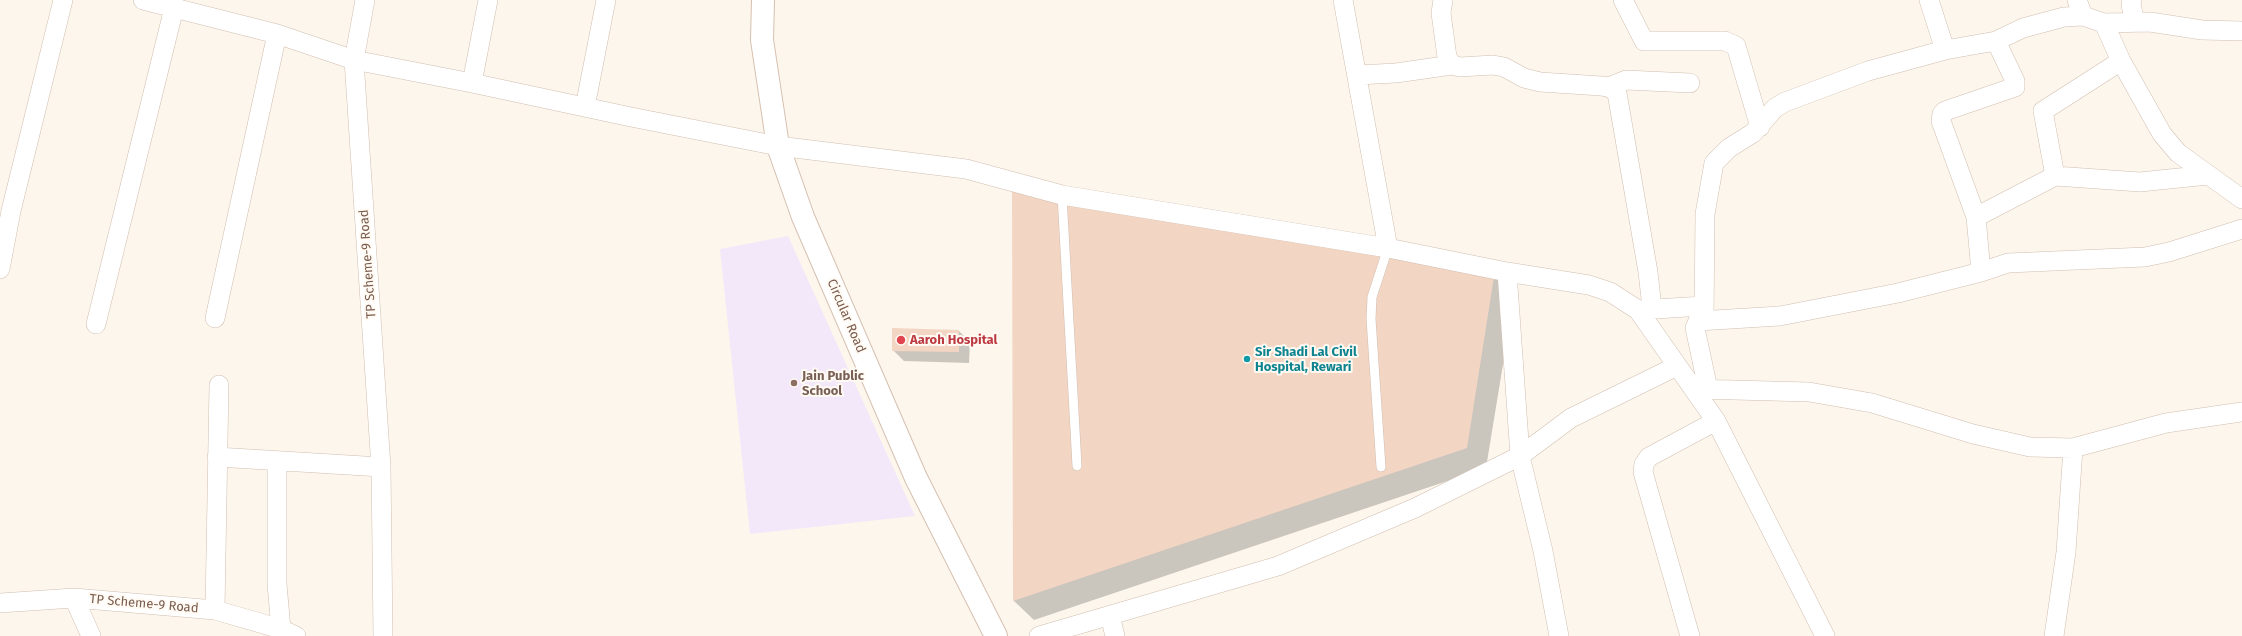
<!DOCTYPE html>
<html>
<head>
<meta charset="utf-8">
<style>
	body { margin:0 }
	canvas { display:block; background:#fdf6ec }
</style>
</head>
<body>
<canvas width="2242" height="636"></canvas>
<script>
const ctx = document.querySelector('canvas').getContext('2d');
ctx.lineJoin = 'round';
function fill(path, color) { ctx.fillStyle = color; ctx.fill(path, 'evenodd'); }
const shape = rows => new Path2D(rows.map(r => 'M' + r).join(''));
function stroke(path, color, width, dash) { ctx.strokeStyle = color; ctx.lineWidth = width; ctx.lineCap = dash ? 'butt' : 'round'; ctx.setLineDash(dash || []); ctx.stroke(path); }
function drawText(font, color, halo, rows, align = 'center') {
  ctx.font = font + ' "Fira Sans",sans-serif'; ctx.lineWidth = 4; ctx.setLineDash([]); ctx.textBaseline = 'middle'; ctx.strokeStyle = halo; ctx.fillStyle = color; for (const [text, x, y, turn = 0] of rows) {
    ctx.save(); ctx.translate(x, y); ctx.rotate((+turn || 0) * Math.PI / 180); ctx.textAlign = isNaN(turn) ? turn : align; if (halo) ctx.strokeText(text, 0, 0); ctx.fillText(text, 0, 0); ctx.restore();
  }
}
fill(shape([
	[788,236,915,516,750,534,720,249]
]), '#f3e8fa');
fill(shape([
	[1013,182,1495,271,1515,291,1486,468,1034,620,1014,601],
	[959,331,970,342,969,363,904,361,893,350]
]), '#0003');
fill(shape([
	[1012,180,1495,270,1467,448,1013,601],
	[892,328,959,330,959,352,892,351]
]), '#f3d5c3');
const lane = shape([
	[1062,195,1077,466],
	[1381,467,1371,319,1372,297,1388,248]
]);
const street = shape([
	[143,0,277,34,354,60,472,83,631,117,778,146,966,169,1062,195,1388,248,1507,272,1589,285,1610,292,1638,310,1716,421,1825,636],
	[365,0,354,60,381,467,383,636],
	[1343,0,1388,248],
	[1443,0,1441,13,1447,57,1452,65,1460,67,1493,65,1504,67,1524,78,1540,82,1601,86,1609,87,1617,93,1648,272,1652,308],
	[1623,0,1644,41,1725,41,1736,46,1760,127],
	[1929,0,1945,50],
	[2077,0,2083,16],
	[2132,0,2131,5,2135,22],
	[2104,23,2121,61,2162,134,2178,153,2242,199],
	[1358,75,1396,73,1452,65],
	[472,83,488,0],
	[1609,87,1626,80,1690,83],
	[585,107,606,0],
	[2055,176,2043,111,2121,61],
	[1976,217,1941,121,1942,114,1945,111,2015,87,2015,81,1996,41],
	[0,269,11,211,63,0],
	[1507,272,1520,456,1543,551,1559,636],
	[1981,272,1976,217,2055,176,2140,182,2208,175],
	[1640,310,1703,306],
	[215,318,277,34],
	[1704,320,1705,214,1714,163,1729,148,1753,133,1775,108,1785,102,1868,71,1945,50,1996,41,2023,28,2064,17,2083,16,2104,23,2150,22,2202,30,2242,31],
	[96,324,174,8],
	[1696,389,1809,392,1872,403,1973,434,2030,447,2073,448,2166,423,2242,412],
	[1708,389,1695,328,1698,321,1780,316,1898,293,1981,272,2008,263,2145,257,2169,252,2242,229],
	[217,457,381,467],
	[277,461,277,584,281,629],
	[74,598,91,636],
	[0,603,74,598,215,610,281,629,296,636],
	[215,610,219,385],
	[1110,616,1115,636],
	[1039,636,1278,566,1415,508,1520,456,1571,418,1677,366],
	[1690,636,1643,472,1644,464,1649,457,1716,421],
	[2054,636,2066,552,2073,448]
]);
const secondary = shape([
	[763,0,762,40,778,146,803,217,916,478,996,636]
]);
stroke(lane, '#d1beb0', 10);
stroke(street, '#d1beb0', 20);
stroke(secondary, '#d6c0b0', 24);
stroke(lane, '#fff', 9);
stroke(street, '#fff', 19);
stroke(secondary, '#fff', 22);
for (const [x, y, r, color] of [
	[901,340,5,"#e0444e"],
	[1247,359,4,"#0f9aa8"],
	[794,383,4,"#8d6e63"]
]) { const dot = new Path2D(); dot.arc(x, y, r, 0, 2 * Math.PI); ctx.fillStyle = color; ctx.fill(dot); stroke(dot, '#fffaf3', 1.5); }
drawText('13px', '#7a5c4d', '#fffaf3', [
	["TP Scheme-9 Road",368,264,-94],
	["Circular Road",846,316,67],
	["TP Scheme-9 Road",144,604,5]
]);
drawText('bold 13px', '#be3a42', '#fffaf3', [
	["Aaroh Hospital",910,340]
], 'left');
drawText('bold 13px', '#0d838f', '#fffaf3', [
	["Sir Shadi Lal Civil",1255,352],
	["Hospital, Rewari",1255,367]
], 'left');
drawText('bold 13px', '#785e54', '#fffaf3', [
	["Jain Public",802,376],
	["School",802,391]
], 'left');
</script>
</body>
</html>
